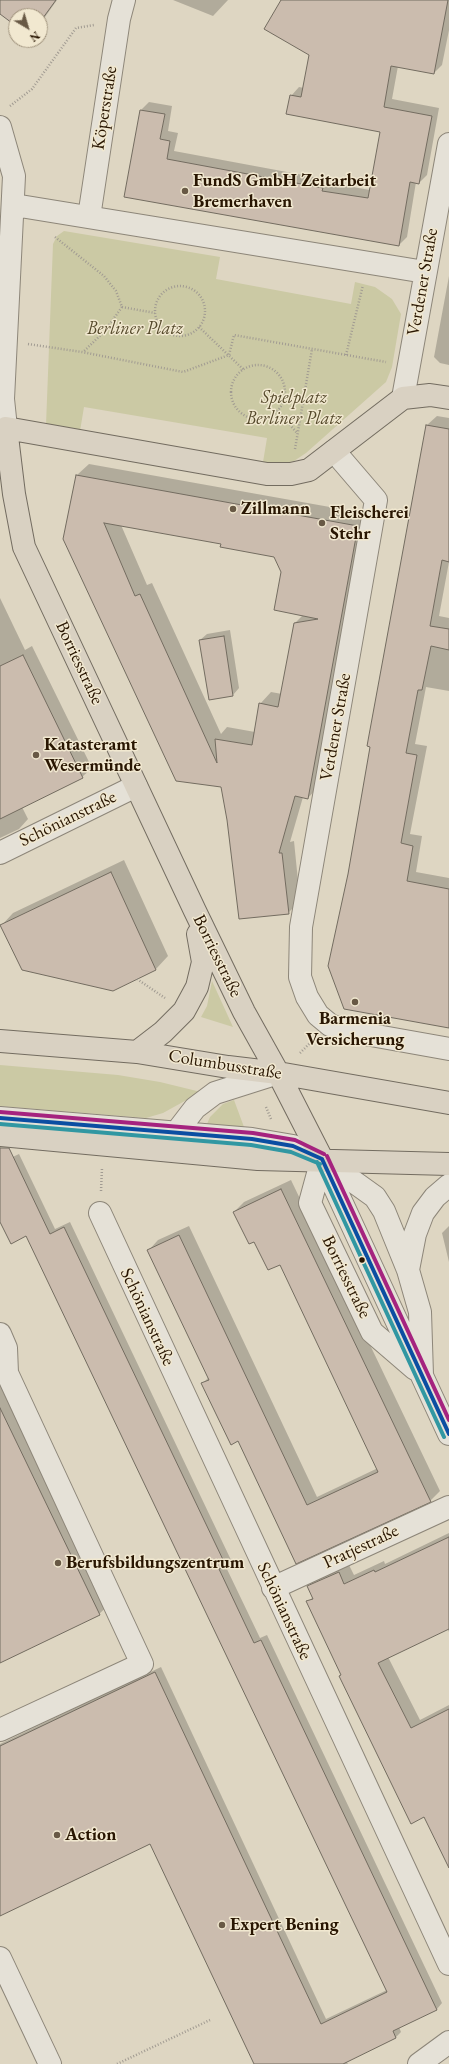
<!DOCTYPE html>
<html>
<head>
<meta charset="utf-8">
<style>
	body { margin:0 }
	#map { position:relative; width:449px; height:2064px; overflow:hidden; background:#ded6c2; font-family:"EB Garamond",serif }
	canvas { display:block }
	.north { position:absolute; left:8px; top:8px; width:40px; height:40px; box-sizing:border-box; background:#f1e8d0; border:1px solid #a1947e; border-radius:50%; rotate:142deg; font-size:11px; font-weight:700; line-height:16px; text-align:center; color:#291602 }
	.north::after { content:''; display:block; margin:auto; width:14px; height:18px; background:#685945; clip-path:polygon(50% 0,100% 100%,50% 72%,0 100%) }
</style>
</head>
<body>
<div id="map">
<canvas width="449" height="2064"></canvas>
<div class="north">N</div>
</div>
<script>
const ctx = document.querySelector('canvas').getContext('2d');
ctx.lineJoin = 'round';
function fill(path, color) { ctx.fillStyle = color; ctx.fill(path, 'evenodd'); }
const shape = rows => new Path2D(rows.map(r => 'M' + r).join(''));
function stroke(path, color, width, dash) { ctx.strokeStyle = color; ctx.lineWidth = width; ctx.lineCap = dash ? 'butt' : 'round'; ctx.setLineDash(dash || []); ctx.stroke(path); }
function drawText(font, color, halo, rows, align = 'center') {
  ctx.font = font + ' "EB Garamond",serif'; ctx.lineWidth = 3; ctx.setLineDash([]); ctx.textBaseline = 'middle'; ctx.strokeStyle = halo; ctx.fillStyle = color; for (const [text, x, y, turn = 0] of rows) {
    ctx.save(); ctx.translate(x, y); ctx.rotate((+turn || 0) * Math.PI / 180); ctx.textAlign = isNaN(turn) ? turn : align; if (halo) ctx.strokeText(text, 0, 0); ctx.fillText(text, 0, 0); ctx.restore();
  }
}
fill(shape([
	[64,231,220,257,216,279,351,304,355,282,375,287,392,299,401,314,392,367,386,382,306,453,294,461,278,465,263,462,267,438,84,407,80,431,46,425,53,244,57,236],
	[212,981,233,1027,201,1017,207,1006],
	[0,1065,118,1075,160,1082,201,1092,163,1113,146,1118,0,1106],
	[234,1100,244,1127,207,1124,210,1117,223,1104]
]), '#cbc9a4');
fill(shape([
	[0,0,57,0,40,24,40,16,16,16,16,25,0,13],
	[173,0,228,0,213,16],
	[282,0,449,0,449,30,442,65,434,73,398,66,392,99,439,108,427,175,419,183,416,182,407,237,399,245,125,196,141,110,149,102,172,106,168,131,178,133,174,151,330,180,330,183,370,190,381,131,291,96,299,87,304,88,310,54],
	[449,276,449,365,440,363,434,357],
	[437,416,449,418,449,562,439,616,449,618,449,691,426,687,415,744,427,746,410,834,422,836,416,872,449,878,449,1028,348,875,427,425],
	[89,464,369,514,319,786,308,798,303,797,290,842,294,841,300,901,288,913,228,820,221,786,77,475],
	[121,525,222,543,275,556,303,615,294,624,282,694,271,692,260,704,255,732,227,727,221,734,152,583,147,585],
	[0,598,25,650,32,646,92,768,82,777,22,807,28,819,19,829,0,838],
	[230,630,239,688,233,695,200,640,207,634],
	[124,860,168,956,156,969,1,926,13,913],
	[19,1154,55,1229,70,1222,231,1560,225,1565,260,1638,267,1635,442,2003,437,2009,399,2027,401,2032,396,2037,346,2061,348,2064,255,2064,151,1843,0,1915,0,1744,161,1667,326,2019,387,1990,27,1235,0,1219,0,1163],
	[291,1180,440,1491,430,1501,296,1562,238,1440,203,1383,209,1377,149,1250,158,1240,189,1226,317,1497,378,1468,280,1263,255,1240,234,1212,244,1202],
	[449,1226,449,1262,442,1233],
	[4,1385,110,1604,99,1614,0,1662,0,1387],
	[449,1533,449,1632,447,1628,388,1657,420,1720,449,1705,449,1866,425,1816,342,1675,308,1602,313,1597,308,1586,317,1577,348,1563,354,1575,384,1561,385,1564]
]), '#0003');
const building = shape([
	[0,0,56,0,40,22,40,16,16,16,16,26,0,14,0,0],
	[281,0,448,0,434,74,391,66,384,107,432,116,419,184,410,182,399,246,124,197,140,110,165,114,160,139,170,141,167,159,323,188,322,191,368,198,380,132,286,114,290,95,301,97,309,55,264,29,281,0],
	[426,425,449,429,449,562,442,560,430,626,449,629,449,650,431,646,422,690,418,690,406,753,417,755,401,843,413,846,407,881,449,889,449,1028,344,1009,328,966,348,874,370,747,367,746,426,425],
	[76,475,358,526,308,799,295,796,279,853,282,853,289,914,239,919,227,820,221,787,176,781,63,539,76,475],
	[104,523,221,544,220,547,274,557,281,572,274,610,318,619,294,623,278,707,259,703,252,745,215,739,217,763,140,594,135,596,104,523],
	[224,636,233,696,209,700,199,640,224,636],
	[23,655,83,778,0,819,0,666,23,655],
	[111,872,156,970,113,991,22,970,0,925,111,872],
	[0,1148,9,1148,50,1234,64,1227,226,1566,219,1569,254,1643,261,1640,437,2010,393,2031,396,2038,343,2064,254,2064,150,1844,0,1916,0,1746,155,1672,321,2024,387,1992,26,1236,11,1244,0,1222,0,1148],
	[281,1189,431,1502,296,1564,238,1441,231,1445,201,1383,209,1380,147,1250,179,1235,307,1505,378,1472,280,1265,268,1270,254,1242,249,1244,233,1212,281,1189],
	[0,1408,100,1615,0,1663,0,1408],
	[449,1537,449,1629,378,1663,411,1728,449,1709,449,1868,424,1817,411,1824,339,1676,341,1675,306,1601,313,1599,307,1586,339,1572,344,1584,374,1570,375,1572,449,1537]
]);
fill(building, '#cbbcae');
stroke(building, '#736c60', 1);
const minor = shape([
	[0,127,14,176,3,399,6,428,0,427],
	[14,205,425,272],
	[89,217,119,19,124,0],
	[403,398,449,144],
	[334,451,376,500,301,927,300,977,307,997,318,1015,330,1025,343,1030,449,1049],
	[0,853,136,786],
	[0,1118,252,1139,293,1146,322,1159,375,1197,384,1211,408,1270,420,1312,422,1375],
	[175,1134,195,1108,215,1093,278,1073],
	[322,1159,310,1203,372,1332,415,1369],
	[322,1160,449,1434],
	[100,1213,449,1964],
	[408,1270,415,1234,423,1213,435,1197,449,1185],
	[0,1334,6,1348,7,1373,142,1664,0,1730],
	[273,1588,449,1507],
	[0,1958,50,2064],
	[419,2064,449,2042]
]);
const major = shape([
	[0,1041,137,1052,228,1067,278,1073,449,1103],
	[137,1052,163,1032,184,1011,197,987,203,962,198,934],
	[0,1135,258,1159,449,1164],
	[322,1159,278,1073,244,1012,195,911,24,547,14,494,6,428,267,474,291,474,309,470,403,398,430,395,449,398]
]);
stroke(minor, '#8d8679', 24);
stroke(major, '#736c60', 24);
stroke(shape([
	[10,106,32,89,76,28,94,25],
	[55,237,104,276,116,291,122,307,104,332,83,352],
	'155 311a25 25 0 1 1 50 0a25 25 0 1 1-50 0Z',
	[122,307,155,313],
	[199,327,244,370],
	[28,344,82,352,183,372,229,355,234,335,386,362],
	[346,355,363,285],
	'231 392a27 27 0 1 1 54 0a27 27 0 1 1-54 0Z',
	[278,411,297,433],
	[295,449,312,349],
	[137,979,165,998],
	[300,1053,313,1040],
	[266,1107,271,1119],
	[101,1191,102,1168],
	[117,2064,210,2020]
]), '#a19b92', 2.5, [1, 2]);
stroke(minor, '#e5e1d7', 22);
stroke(major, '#d9d1c2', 22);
stroke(shape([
	[0,1118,252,1139,293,1146,322,1159],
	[322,1159,449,1434]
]), '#0b4ea2', 4);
stroke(shape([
	[0,1124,251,1145,291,1152,320,1164],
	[317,1162,444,1437]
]), '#3197a2', 4);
stroke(shape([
	[0,1112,253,1133,295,1140,324,1154],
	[327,1156,449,1420]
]), '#a5237f', 4);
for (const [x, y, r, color] of [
	[185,191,4,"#685945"],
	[233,509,4,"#685945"],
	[322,523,4,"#685945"],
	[36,755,4,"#685945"],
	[355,1002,4,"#685945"],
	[362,1260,3.5,"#291602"],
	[58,1563,4,"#685945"],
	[57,1835,4,"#685945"],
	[222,1925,4,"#685945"]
]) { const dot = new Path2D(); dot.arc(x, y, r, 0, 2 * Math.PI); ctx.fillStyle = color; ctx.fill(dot); stroke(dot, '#f1e8d0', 1.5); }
drawText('18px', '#291602', '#f1e8d0', [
	["Köperstraße",105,108,-81],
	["Verdener Straße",423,282,-80],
	["Borriesstraße",79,663,65],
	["Verdener Straße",336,727,-80],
	["Schönianstraße",68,819,-26],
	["Borriesstraße",217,956,64],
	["Columbusstraße",225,1065,9],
	["Borriesstraße",346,1277,64],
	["Schönianstraße",147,1317,65],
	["Pratjestraße",361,1547,-25],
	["Schönianstraße",284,1611,65]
]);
drawText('bold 18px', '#291602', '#f1e8d0', [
	["FundS GmbH Zeitarbeit",193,181],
	["Bremerhaven",193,202],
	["Zillmann",241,509],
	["Fleischerei",330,513],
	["Stehr",330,534],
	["Katasteramt",44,745],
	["Wesermünde",44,766],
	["Barmenia",355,1019,"center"],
	["Versicherung",355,1040,"center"],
	["Berufsbildungszentrum",66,1563],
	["Action",65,1835],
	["Expert Bening",230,1925]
], 'left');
drawText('italic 18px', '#55492b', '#f1e8d0', [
	["Berliner Platz",135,329],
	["Spielplatz",294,398],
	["Berliner Platz",294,419]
]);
</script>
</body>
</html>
